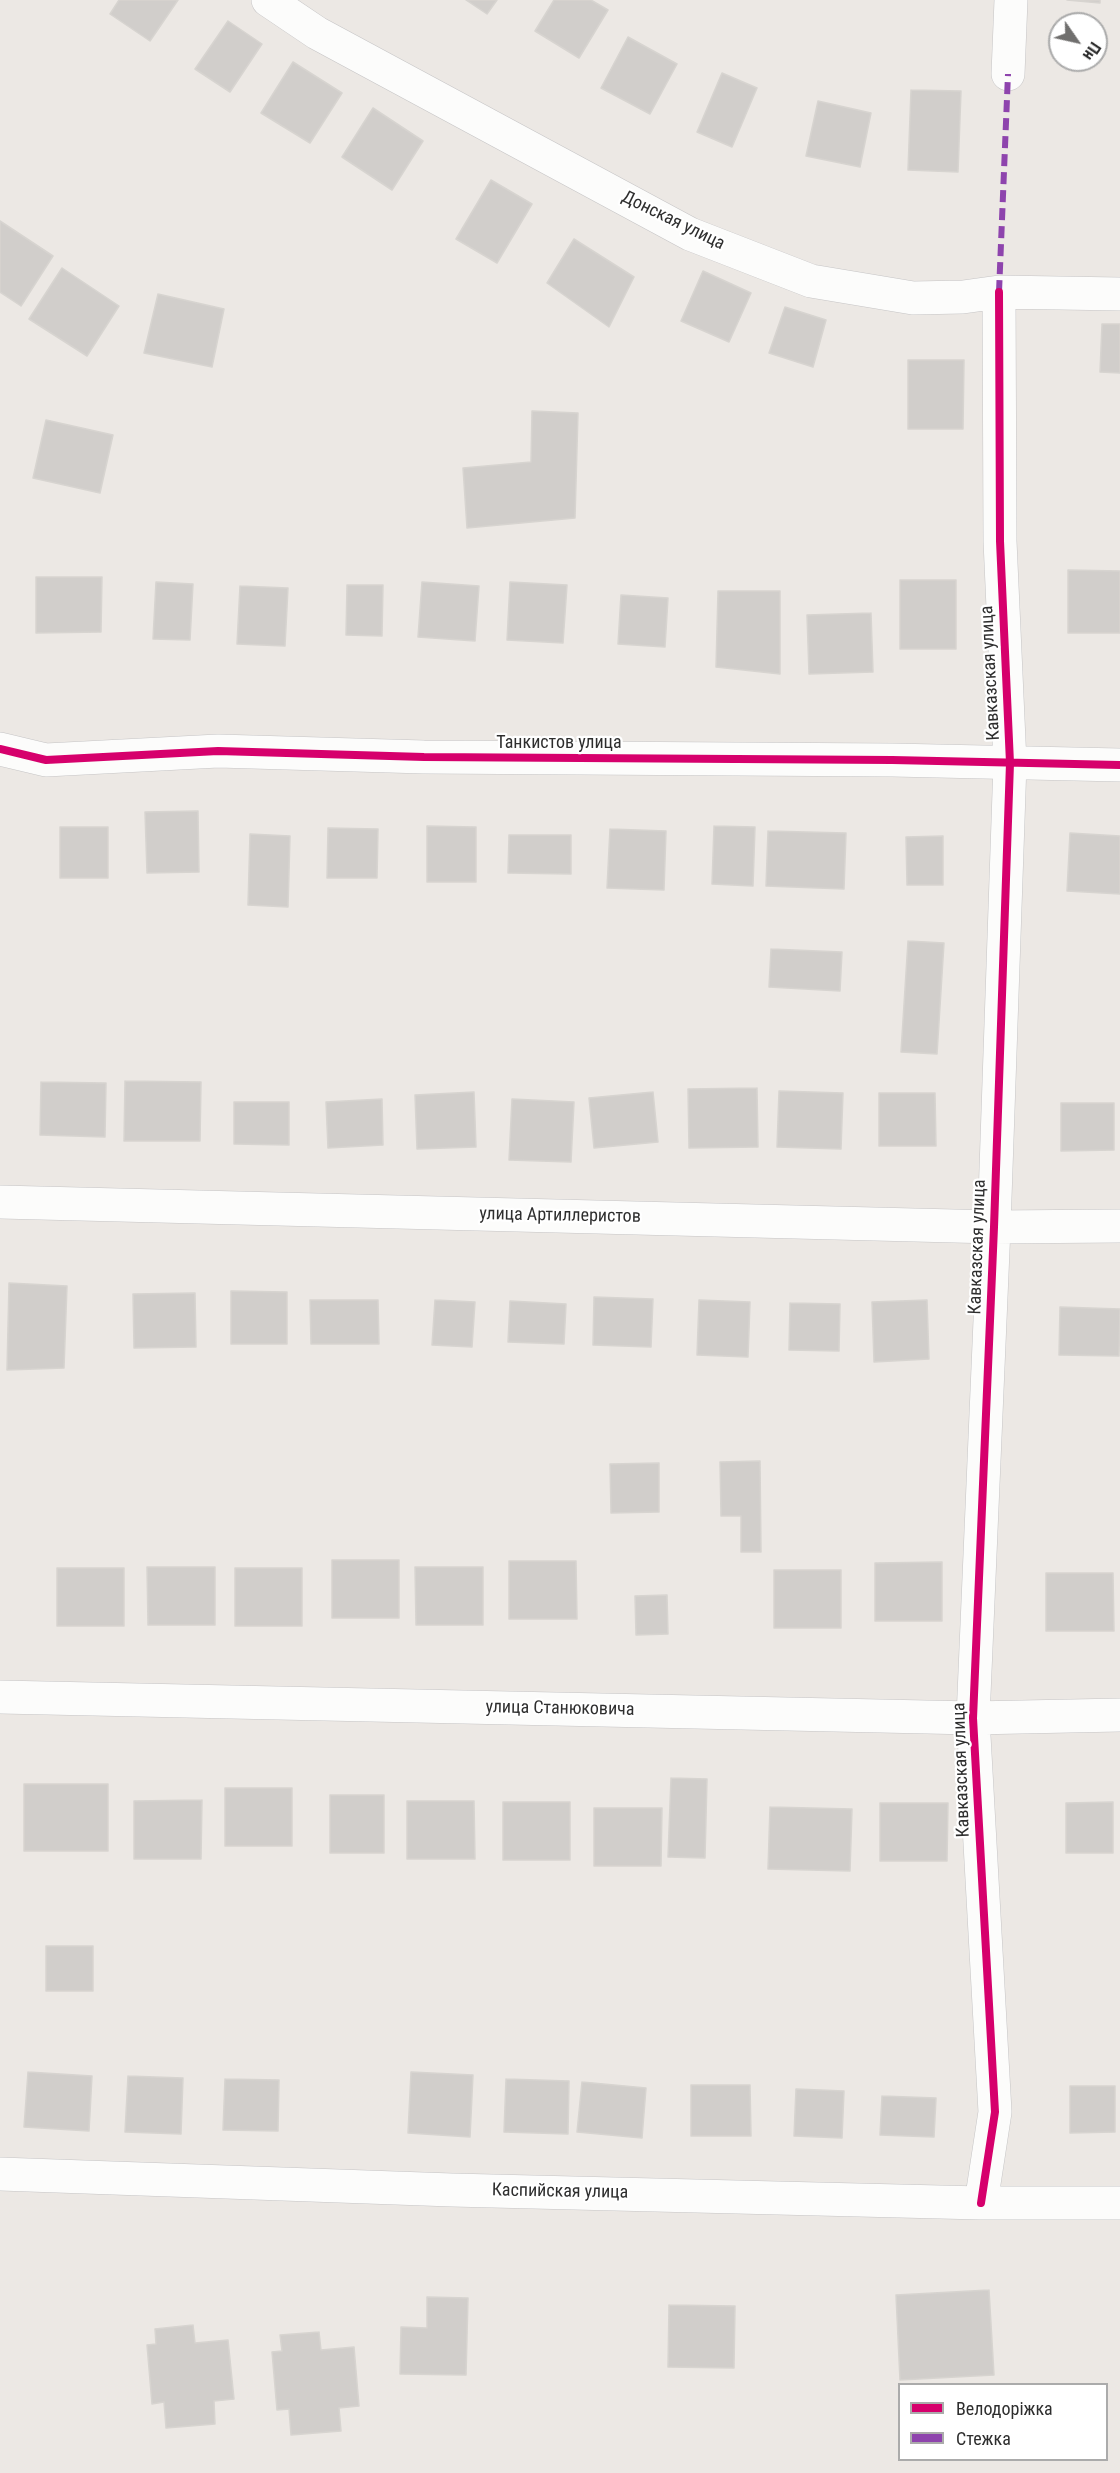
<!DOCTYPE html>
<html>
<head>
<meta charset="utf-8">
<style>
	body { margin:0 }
	#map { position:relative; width:1120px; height:2473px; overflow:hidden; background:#ece8e4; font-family:"Roboto Condensed",sans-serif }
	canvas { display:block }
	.legend { position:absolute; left:898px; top:2383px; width:210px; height:78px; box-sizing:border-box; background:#fff; border:2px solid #ababab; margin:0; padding:8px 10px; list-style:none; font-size:18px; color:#2e2e2e }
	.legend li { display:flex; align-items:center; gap:12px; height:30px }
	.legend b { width:30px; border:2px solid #ababab }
	.north { position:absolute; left:1048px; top:12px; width:60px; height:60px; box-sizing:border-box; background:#fff; border:2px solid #ababab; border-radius:50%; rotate:124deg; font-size:16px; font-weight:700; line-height:24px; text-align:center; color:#2e2e2e }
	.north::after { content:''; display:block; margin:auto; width:21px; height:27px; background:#706f6e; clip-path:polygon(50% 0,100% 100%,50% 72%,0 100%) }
</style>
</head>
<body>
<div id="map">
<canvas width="1120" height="2473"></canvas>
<ul class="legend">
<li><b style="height:8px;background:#d6006c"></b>Велодоріжка</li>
<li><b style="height:8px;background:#8e44ad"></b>Стежка</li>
</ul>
<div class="north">Пн</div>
</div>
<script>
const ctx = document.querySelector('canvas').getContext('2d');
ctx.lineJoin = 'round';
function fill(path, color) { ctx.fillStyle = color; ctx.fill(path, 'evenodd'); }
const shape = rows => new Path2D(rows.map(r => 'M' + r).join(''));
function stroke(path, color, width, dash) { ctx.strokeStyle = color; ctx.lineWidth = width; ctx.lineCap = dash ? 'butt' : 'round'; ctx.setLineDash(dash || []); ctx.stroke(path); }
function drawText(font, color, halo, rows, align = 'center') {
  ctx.font = font + ' "Roboto Condensed",sans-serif'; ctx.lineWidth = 4.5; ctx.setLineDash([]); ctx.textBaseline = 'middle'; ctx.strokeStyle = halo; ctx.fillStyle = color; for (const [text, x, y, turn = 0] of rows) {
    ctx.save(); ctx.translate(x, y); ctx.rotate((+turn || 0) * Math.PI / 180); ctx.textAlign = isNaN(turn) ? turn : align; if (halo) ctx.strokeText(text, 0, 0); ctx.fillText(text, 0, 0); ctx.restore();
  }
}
const building = shape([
	[119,0,178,0,150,41,110,14,119,0],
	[466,0,497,0,487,14,466,0],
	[554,0,591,0,608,10,579,58,535,31,554,0],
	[1067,0,1100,0,1100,3,1067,0],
	[228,21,262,44,230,92,195,69,228,21],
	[628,37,677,64,650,114,601,88,628,37],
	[293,62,342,93,310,143,261,113,293,62],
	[722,73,757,88,732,147,697,132,722,73],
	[911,90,961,91,958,172,908,170,911,90],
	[818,101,871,113,860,167,806,156,818,101],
	[373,108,423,141,392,190,342,157,373,108],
	[491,180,532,204,497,263,456,239,491,180],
	[0,221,53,256,21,306,0,292,0,221],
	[574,239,634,277,609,327,547,283,574,239],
	[62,268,119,306,87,356,29,319,62,268],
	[703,271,751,293,729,342,681,321,703,271],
	[158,294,224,309,212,367,144,353,158,294],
	[785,307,826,320,813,367,769,353,785,307],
	[1102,324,1120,324,1120,373,1100,372,1102,324],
	[908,360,964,360,963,429,908,429,908,360],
	[532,411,578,413,575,518,467,528,463,468,531,462,532,411],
	[46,420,113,435,100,493,33,478,46,420],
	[1068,570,1120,571,1120,633,1068,633,1068,570],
	[36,577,102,577,101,632,36,633,36,577],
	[900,580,956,580,956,649,900,649,900,580],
	[156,582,193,584,190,640,153,639,156,582],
	[422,582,479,586,475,641,418,637,422,582],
	[510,582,567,585,563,643,507,640,510,582],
	[347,585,383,585,382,636,346,635,347,585],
	[240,586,288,588,285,646,237,644,240,586],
	[718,591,780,591,780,674,716,667,718,591],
	[621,595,668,598,665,647,618,644,621,595],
	[871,613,873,672,809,674,807,615,871,613],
	[198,811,199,872,147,873,145,812,198,811],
	[427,826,476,827,476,882,427,882,427,826],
	[714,826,755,827,753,886,712,884,714,826],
	[60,827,108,827,108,878,60,878,60,827],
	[328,828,378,829,377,878,327,878,328,828],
	[610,829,666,831,664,890,607,888,610,829],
	[768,831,846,833,844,889,766,886,768,831],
	[1070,833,1120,836,1120,894,1067,891,1070,833],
	[250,834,290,836,288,907,248,905,250,834],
	[509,835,571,835,571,874,508,873,509,835],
	[943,836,943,885,907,885,906,837,943,836],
	[908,941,944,943,937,1054,901,1052,908,941],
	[771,949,842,952,840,991,769,987,771,949],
	[125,1081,201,1082,200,1141,124,1141,125,1081],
	[41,1082,106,1083,105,1137,40,1135,41,1082],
	[757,1088,758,1147,689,1148,688,1089,757,1088],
	[779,1091,843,1093,841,1149,777,1147,779,1091],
	[474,1092,476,1147,417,1149,415,1095,474,1092],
	[653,1092,658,1142,594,1148,589,1098,653,1092],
	[879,1093,935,1093,936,1146,879,1146,879,1093],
	[382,1099,383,1145,328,1148,326,1102,382,1099],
	[512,1099,574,1102,571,1162,509,1160,512,1099],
	[234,1102,289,1102,289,1145,234,1144,234,1102],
	[1061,1103,1114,1103,1114,1150,1061,1151,1061,1103],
	[9,1283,67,1286,64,1368,7,1370,9,1283],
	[231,1291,287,1292,287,1344,231,1344,231,1291],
	[195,1293,196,1347,134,1348,133,1294,195,1293],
	[594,1297,653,1299,651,1347,593,1345,594,1297],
	[310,1300,378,1300,379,1344,311,1344,310,1300],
	[435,1300,475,1302,472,1347,432,1345,435,1300],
	[699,1300,750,1302,748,1357,697,1355,699,1300],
	[927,1300,929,1359,874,1362,872,1302,927,1300],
	[510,1301,566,1304,564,1344,508,1342,510,1301],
	[790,1303,840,1304,839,1351,789,1350,790,1303],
	[1060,1307,1120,1309,1119,1356,1059,1355,1060,1307],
	[760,1461,761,1552,741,1552,741,1516,721,1516,720,1462,760,1461],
	[659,1463,659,1512,611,1513,610,1464,659,1463],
	[332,1560,399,1560,399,1618,332,1618,332,1560],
	[509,1561,576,1561,577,1619,509,1619,509,1561],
	[942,1562,942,1621,875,1621,875,1563,942,1562],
	[147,1567,215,1567,215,1625,148,1625,147,1567],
	[415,1567,483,1567,483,1625,416,1625,415,1567],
	[57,1568,124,1568,124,1626,57,1626,57,1568],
	[235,1568,302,1568,302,1626,235,1626,235,1568],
	[774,1570,841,1570,841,1628,774,1628,774,1570],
	[1046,1573,1113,1573,1114,1631,1046,1631,1046,1573],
	[667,1595,668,1634,636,1635,635,1596,667,1595],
	[671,1778,707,1779,705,1858,668,1857,671,1778],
	[24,1784,108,1784,108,1851,24,1851,24,1784],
	[225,1788,292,1788,292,1846,225,1846,225,1788],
	[330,1795,384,1795,384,1853,330,1853,330,1795],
	[202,1800,201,1859,134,1859,134,1801,202,1800],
	[407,1801,474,1801,475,1859,407,1859,407,1801],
	[503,1802,570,1802,570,1860,503,1860,503,1802],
	[1113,1802,1113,1853,1066,1853,1066,1803,1113,1802],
	[880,1803,948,1803,947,1861,880,1861,880,1803],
	[770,1807,852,1809,850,1871,768,1869,770,1807],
	[594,1808,662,1808,661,1866,594,1866,594,1808],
	[46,1946,93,1946,93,1991,46,1991,46,1946],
	[28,2072,92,2076,89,2131,24,2127,28,2072],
	[411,2072,473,2075,470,2137,408,2133,411,2072],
	[128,2076,183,2078,181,2134,125,2132,128,2076],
	[225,2079,279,2080,278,2131,223,2130,225,2079],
	[506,2079,569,2081,568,2134,504,2132,506,2079],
	[582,2082,646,2088,642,2138,577,2132,582,2082],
	[691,2085,750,2085,751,2136,691,2136,691,2085],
	[1070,2086,1115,2086,1115,2132,1070,2133,1070,2086],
	[796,2089,844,2091,842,2138,794,2136,796,2089],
	[882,2096,936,2098,934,2137,880,2135,882,2096],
	[989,2290,994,2375,900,2380,896,2295,989,2290],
	[427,2297,468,2298,466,2375,400,2374,401,2327,427,2328,427,2297],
	[669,2305,735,2306,734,2368,668,2367,669,2305],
	[193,2325,195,2343,228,2340,234,2399,214,2401,215,2424,166,2428,164,2402,152,2404,147,2345,156,2344,155,2329,193,2325],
	[319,2332,321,2350,354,2347,359,2406,339,2408,341,2431,291,2435,289,2409,277,2410,272,2352,282,2351,280,2335,319,2332]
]);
fill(building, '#d1cecb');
stroke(building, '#d7d4d0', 1.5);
const street = shape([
	[268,0,317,33,690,234,811,281,913,298,963,297,999,292,1120,294],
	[1008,74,1011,0],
	[0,749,46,760,218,751,424,757,892,760,1120,765],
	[0,1202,994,1227,1120,1226],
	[0,1697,973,1718,1120,1715],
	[0,2174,452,2190,981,2203,1120,2203],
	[981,2203,995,2112,973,1718,994,1227,1010,763,1000,541,999,292]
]);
stroke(street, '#c5c4c5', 34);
stroke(street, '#fcfcfb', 33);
stroke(shape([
	[999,292,1008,74]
]), '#8e44ad', 6, [12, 6]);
stroke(shape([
	[0,749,46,760,218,751,424,757,892,760,1120,765],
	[981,2203,995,2112,973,1718,994,1227,1010,763,1000,541,999,292]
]), '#d6006c', 8);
drawText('18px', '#2e2e2e', '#fff', [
	["Донская улица",673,221,26],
	["Кавказская улица",991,673,-93],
	["Танкистов улица",559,743],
	["улица Артиллеристов",560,1216,1],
	["Кавказская улица",978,1247,-88],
	["улица Станюковича",560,1709,1],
	["Кавказская улица",962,1770,-92],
	["Каспийская улица",560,2192,1]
]);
</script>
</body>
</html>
